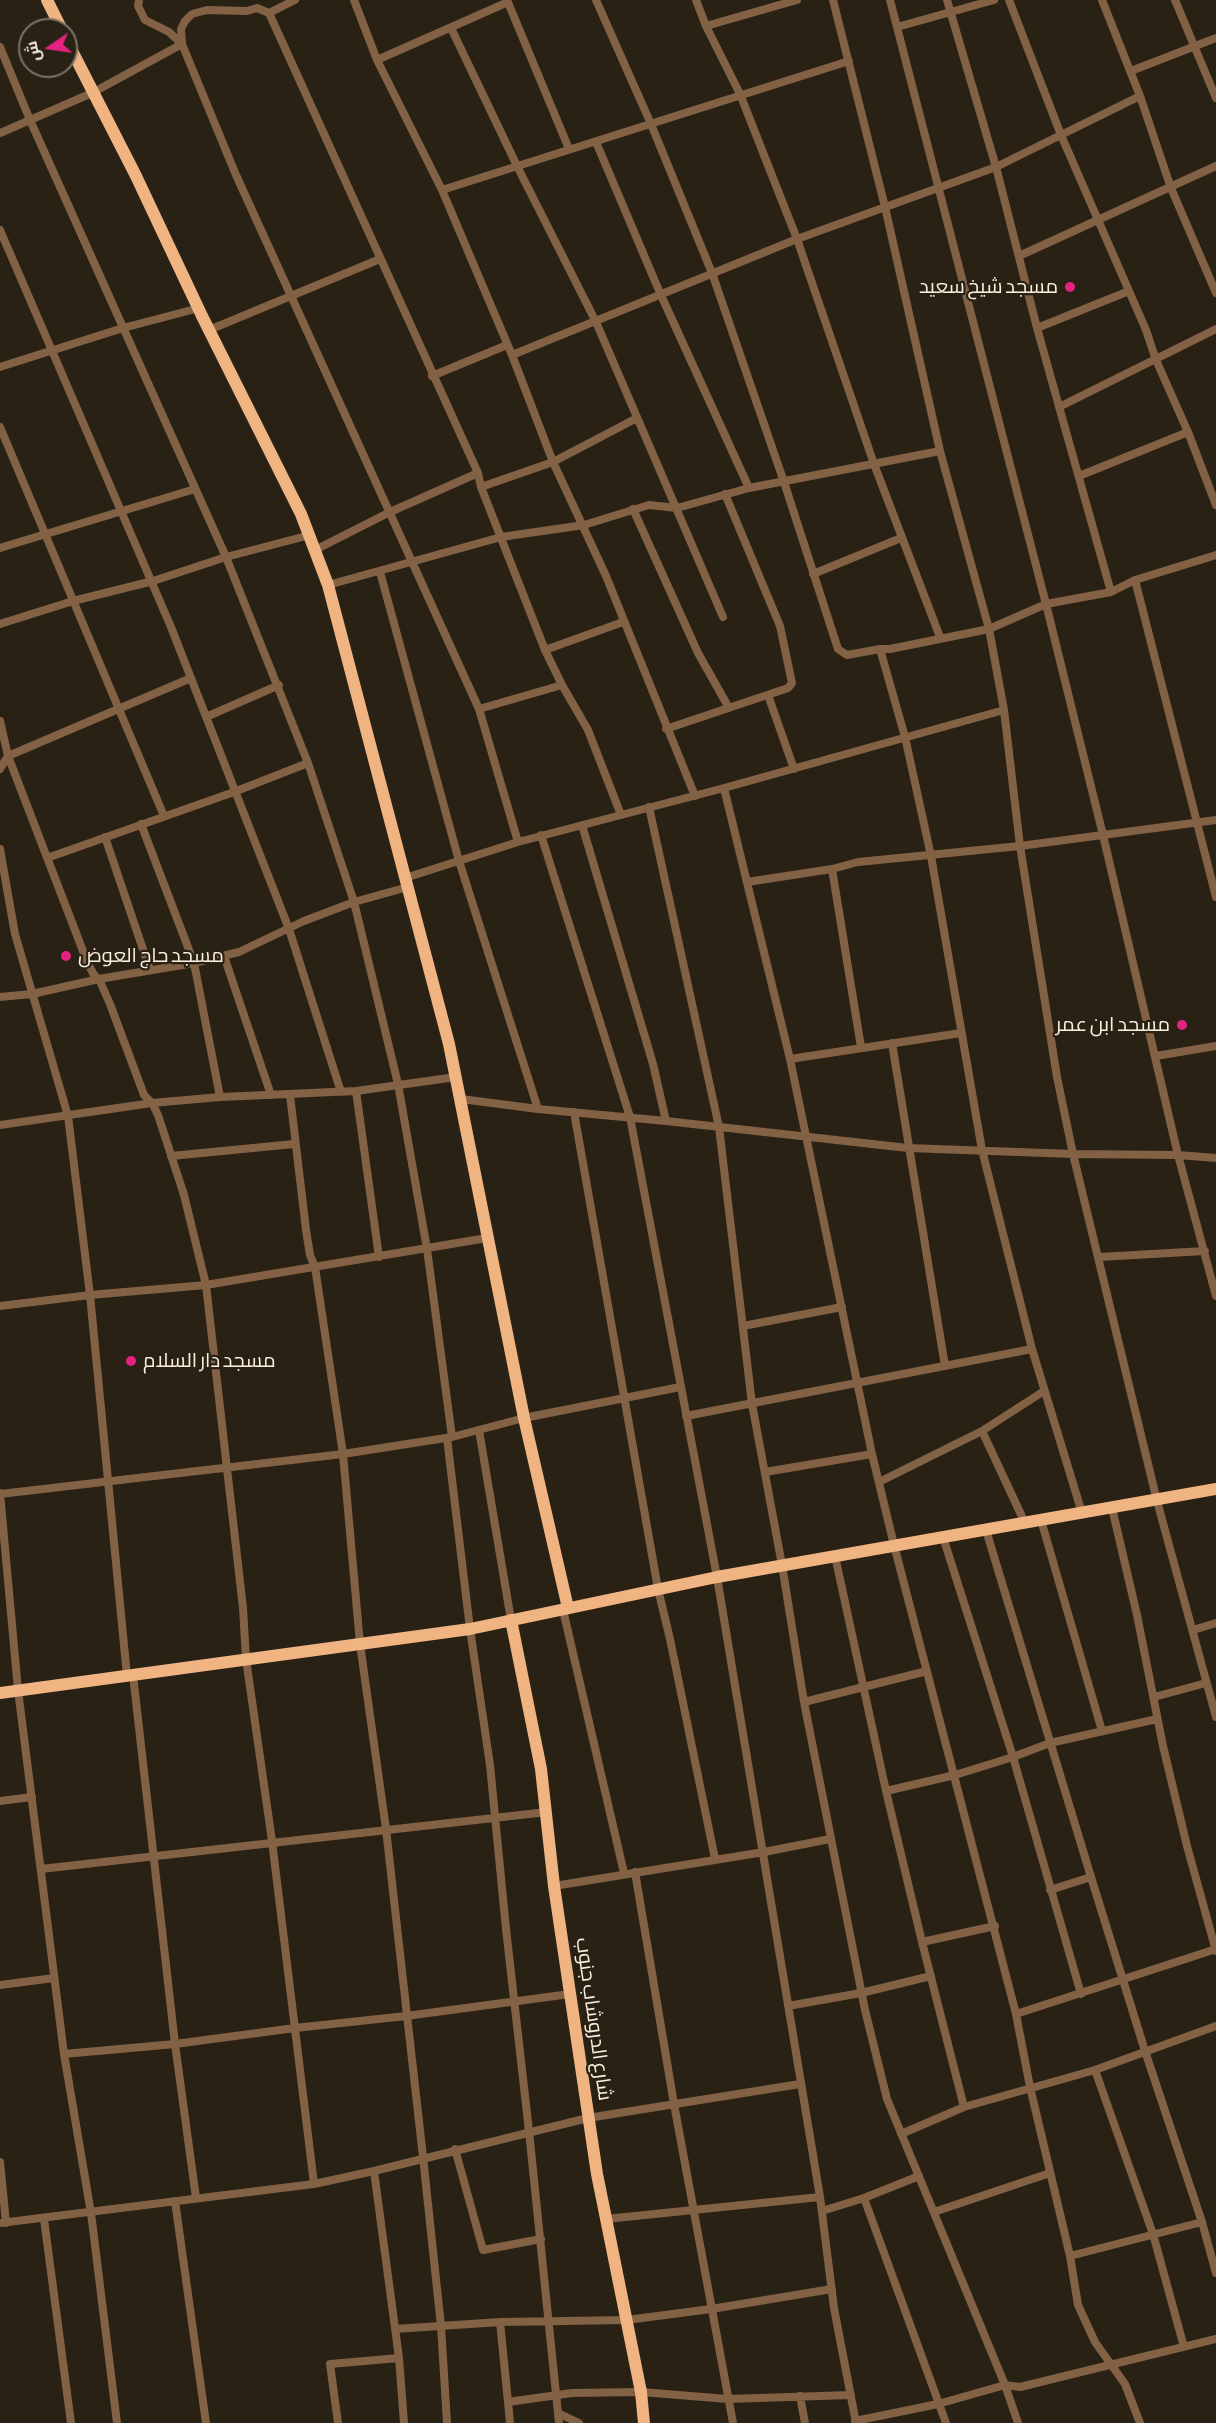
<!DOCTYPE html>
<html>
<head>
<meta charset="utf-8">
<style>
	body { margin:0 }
	#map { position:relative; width:1216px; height:2423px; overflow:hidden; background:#292114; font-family:"Asap Condensed",Cairo,sans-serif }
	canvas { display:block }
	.north { position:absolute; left:18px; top:18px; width:60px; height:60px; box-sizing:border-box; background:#292114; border:2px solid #7d7366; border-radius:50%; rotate:257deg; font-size:16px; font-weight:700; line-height:24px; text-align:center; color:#fbefe0 }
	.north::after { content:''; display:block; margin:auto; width:21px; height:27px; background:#e42380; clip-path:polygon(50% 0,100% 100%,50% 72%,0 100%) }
</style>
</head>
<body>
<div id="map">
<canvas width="1216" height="2423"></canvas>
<div class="north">ش</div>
</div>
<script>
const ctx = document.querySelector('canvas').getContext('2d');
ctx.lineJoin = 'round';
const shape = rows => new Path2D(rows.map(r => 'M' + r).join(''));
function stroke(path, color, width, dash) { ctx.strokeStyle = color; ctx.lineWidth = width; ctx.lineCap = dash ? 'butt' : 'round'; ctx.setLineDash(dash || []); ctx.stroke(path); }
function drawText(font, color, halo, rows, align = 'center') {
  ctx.font = font + ' "Asap Condensed",Cairo,sans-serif'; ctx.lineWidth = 4.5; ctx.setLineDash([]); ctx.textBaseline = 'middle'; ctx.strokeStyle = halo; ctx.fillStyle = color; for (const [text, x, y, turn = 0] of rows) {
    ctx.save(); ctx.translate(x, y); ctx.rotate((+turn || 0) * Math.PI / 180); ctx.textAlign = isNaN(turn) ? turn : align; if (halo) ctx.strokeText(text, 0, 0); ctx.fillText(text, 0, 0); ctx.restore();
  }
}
stroke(shape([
	[139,0,138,6,145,20,169,32,182,44,236,175,479,709,518,842],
	[354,0,377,60,442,190,512,355,553,462,606,576,695,796],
	[507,0,569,149],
	[596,0,651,124,712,273,784,482,838,649,847,655,880,649],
	[696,0,706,26,740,94,797,239,874,464,940,637],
	[833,0,885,207,940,451,989,629,1004,710,1020,846,1057,1077,1073,1154,1157,1501,1216,1717],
	[890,0,1046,604,1103,835,1178,1155,1216,1296],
	[947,0,996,167,1037,328,1111,592],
	[1009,0,1061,135,1146,330,1156,360,1188,432,1216,505],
	[1102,0,1140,96,1171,188,1216,293],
	[1175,0,1216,98],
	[269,13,478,473,481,487,545,650,562,685,588,730,621,815],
	[706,26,797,0],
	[897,27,994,0],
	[451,28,518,168,596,322,723,617],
	[0,47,30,120,226,557,308,763,354,902,398,1084,427,1249,452,1437],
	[377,60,508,2],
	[1131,71,1216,38],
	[0,133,92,93,182,44,181,29,185,21,192,14,207,10,247,11,257,8,269,13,295,0],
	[596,142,660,293,749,488],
	[442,190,849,61],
	[0,230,171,627,289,929,341,1092],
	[1019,256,1216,166],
	[1037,328,1129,291],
	[209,330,380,259],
	[512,355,797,239,996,167,1140,96],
	[0,367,123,328,199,308],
	[432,376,507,345],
	[1059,407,1216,329],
	[0,427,164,816],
	[1079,476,1188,432],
	[481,487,553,462,637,418],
	[633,509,698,653,729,708],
	[0,548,195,489],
	[315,550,390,512,478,473],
	[380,572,459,861,538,1109],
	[813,574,901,538],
	[1135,580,1216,897],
	[328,585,501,537,584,525,649,505,677,508,749,488,940,451],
	[0,624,73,601,153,581,226,557,310,535],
	[545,650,623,622],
	[768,695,794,769],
	[479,709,562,685],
	[1004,710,724,788,790,1059,872,1454,894,1545,1016,2014,1030,2087,1070,2256,1078,2305,1095,2342,1125,2384,1140,2423],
	[206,717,279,685],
	[0,721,8,756,88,964,94,975,99,979,110,1004,144,1095,152,1103,158,1115,184,1195,206,1285,243,1608,246,1659,272,1841,314,2184],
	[666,729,788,688,792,683,780,626,725,494],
	[0,769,8,756,191,678],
	[649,807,719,1127,752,1404,782,1565,804,1702,865,2010,887,2099,1005,2385,1018,2423],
	[141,824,194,963,220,1097],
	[582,825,653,1064,666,1121],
	[541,835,630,1117,717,1577,820,2197,834,2308,856,2423],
	[105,837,150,970],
	[0,849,15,934,68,1116,90,1295,127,1676],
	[47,858,234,792,308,763],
	[832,869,861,1047],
	[405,878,518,842,724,788],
	[747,882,832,869,858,862,1020,846,1216,820],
	[224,956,271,1095],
	[0,997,32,994,99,979,194,963,239,952,304,921,354,902,408,887],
	[892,1043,945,1366],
	[1156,1056,1216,1046],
	[790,1059,961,1033],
	[356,1091,379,1257],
	[290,1095,306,1230,310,1255,315,1267,343,1454,360,1644,386,1829,423,2157,441,2326,447,2423],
	[461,1099,538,1109,666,1121,908,1148,1073,1154,1178,1155,1216,1158],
	[574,1112,658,1589,670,1639,715,1859],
	[0,1125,152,1103,220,1097,356,1091,456,1077],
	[171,1156,294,1144],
	[1099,1257,1205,1251],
	[0,1306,90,1295,206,1285,487,1238],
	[743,1326,842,1307],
	[686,1416,1032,1349],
	[479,1430,511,1620],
	[982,1431,1025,1523],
	[447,1438,470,1629,490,1765,506,1929,529,2131,559,2423],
	[765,1472,872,1454],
	[879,1482,982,1431,1044,1391],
	[0,1493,18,1690,64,2054,91,2213,117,2423],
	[0,1494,343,1454,452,1437,524,1418,680,1387],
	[1112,1508,1137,1615,1163,1746,1187,1846,1216,1951],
	[1082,1513,1032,1349,982,1150,931,856,905,737,880,649,890,649,989,629,1046,604,1111,592,1135,580,1216,555],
	[1041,1520,1102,1731],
	[986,1530,1091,1877,1145,2051,1202,2222,1216,2273],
	[943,1537,1013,1757,1081,1994],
	[835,1556,886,1791,922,1942,964,2107],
	[563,1610,624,1873],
	[1193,1630,1216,1623],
	[133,1675,175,2044,196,2198],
	[1154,1697,1206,1683],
	[804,1702,927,1671],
	[886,1791,955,1775,1013,1757,1050,1743,1157,1719],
	[0,1801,32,1797],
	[41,1869,547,1812],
	[635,1872,674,2104,733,2423],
	[554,1886,764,1852,830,1839],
	[1050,1890,1091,1877],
	[922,1942,995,1926],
	[0,1985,54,1978],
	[788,2006,861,1993,931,1976],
	[1016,2014,1216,1949],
	[64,2054,175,2044,295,2028,406,2016,570,1994],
	[1095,2070,1153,2234,1184,2347],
	[901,2134,964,2107,1095,2070,1216,2026],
	[455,2149,483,2250,541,2239],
	[0,2162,6,2223],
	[374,2171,399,2358,404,2423],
	[864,2198,946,2423],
	[175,2201,206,2423],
	[822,2211,864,2198,919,2176],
	[934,2212,1050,2173],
	[44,2219,71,2423],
	[606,2219,820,2197],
	[0,2223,314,2184,374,2171,588,2118,800,2084],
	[1070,2256,1202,2222],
	[500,2322,508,2402],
	[395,2329,500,2322,627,2320,711,2309,832,2289],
	[800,2396,805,2423],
	[558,2413,579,2423],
	[855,2421,938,2404,1005,2385,1020,2387,1216,2339],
	[338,2423,330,2364,399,2358],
	[510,2423,508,2402,572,2393,641,2392,728,2399,851,2395]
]), '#826145', 8);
stroke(shape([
	[47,0,62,30],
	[66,39,136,176,202,316,301,514,328,585,449,1044,524,1418,568,1608],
	[511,1620,541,1769,554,1886,597,2174,641,2392,644,2423],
	[0,1693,470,1629,717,1577,1216,1489]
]), '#f0b382', 12);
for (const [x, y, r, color] of [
	[1070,287,6,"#e42380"],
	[66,956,6,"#e42380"],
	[1182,1025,6,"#e42380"],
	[131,1361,6,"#e42380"]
]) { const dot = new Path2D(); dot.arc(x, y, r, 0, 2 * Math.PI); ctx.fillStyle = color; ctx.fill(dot); stroke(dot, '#292114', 2); }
drawText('20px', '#fbefe0', '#292114', [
	["مسجد شيخ سعيد",1058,287],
	["مسجد حاج العوض",78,956,"left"],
	["مسجد ابن عمر",1170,1025],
	["مسجد دار السلام",143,1361,"left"]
], 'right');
drawText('20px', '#fbefe0', '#292114', [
	["شارع الدروشاب جنوب",594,2019,82]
]);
</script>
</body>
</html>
